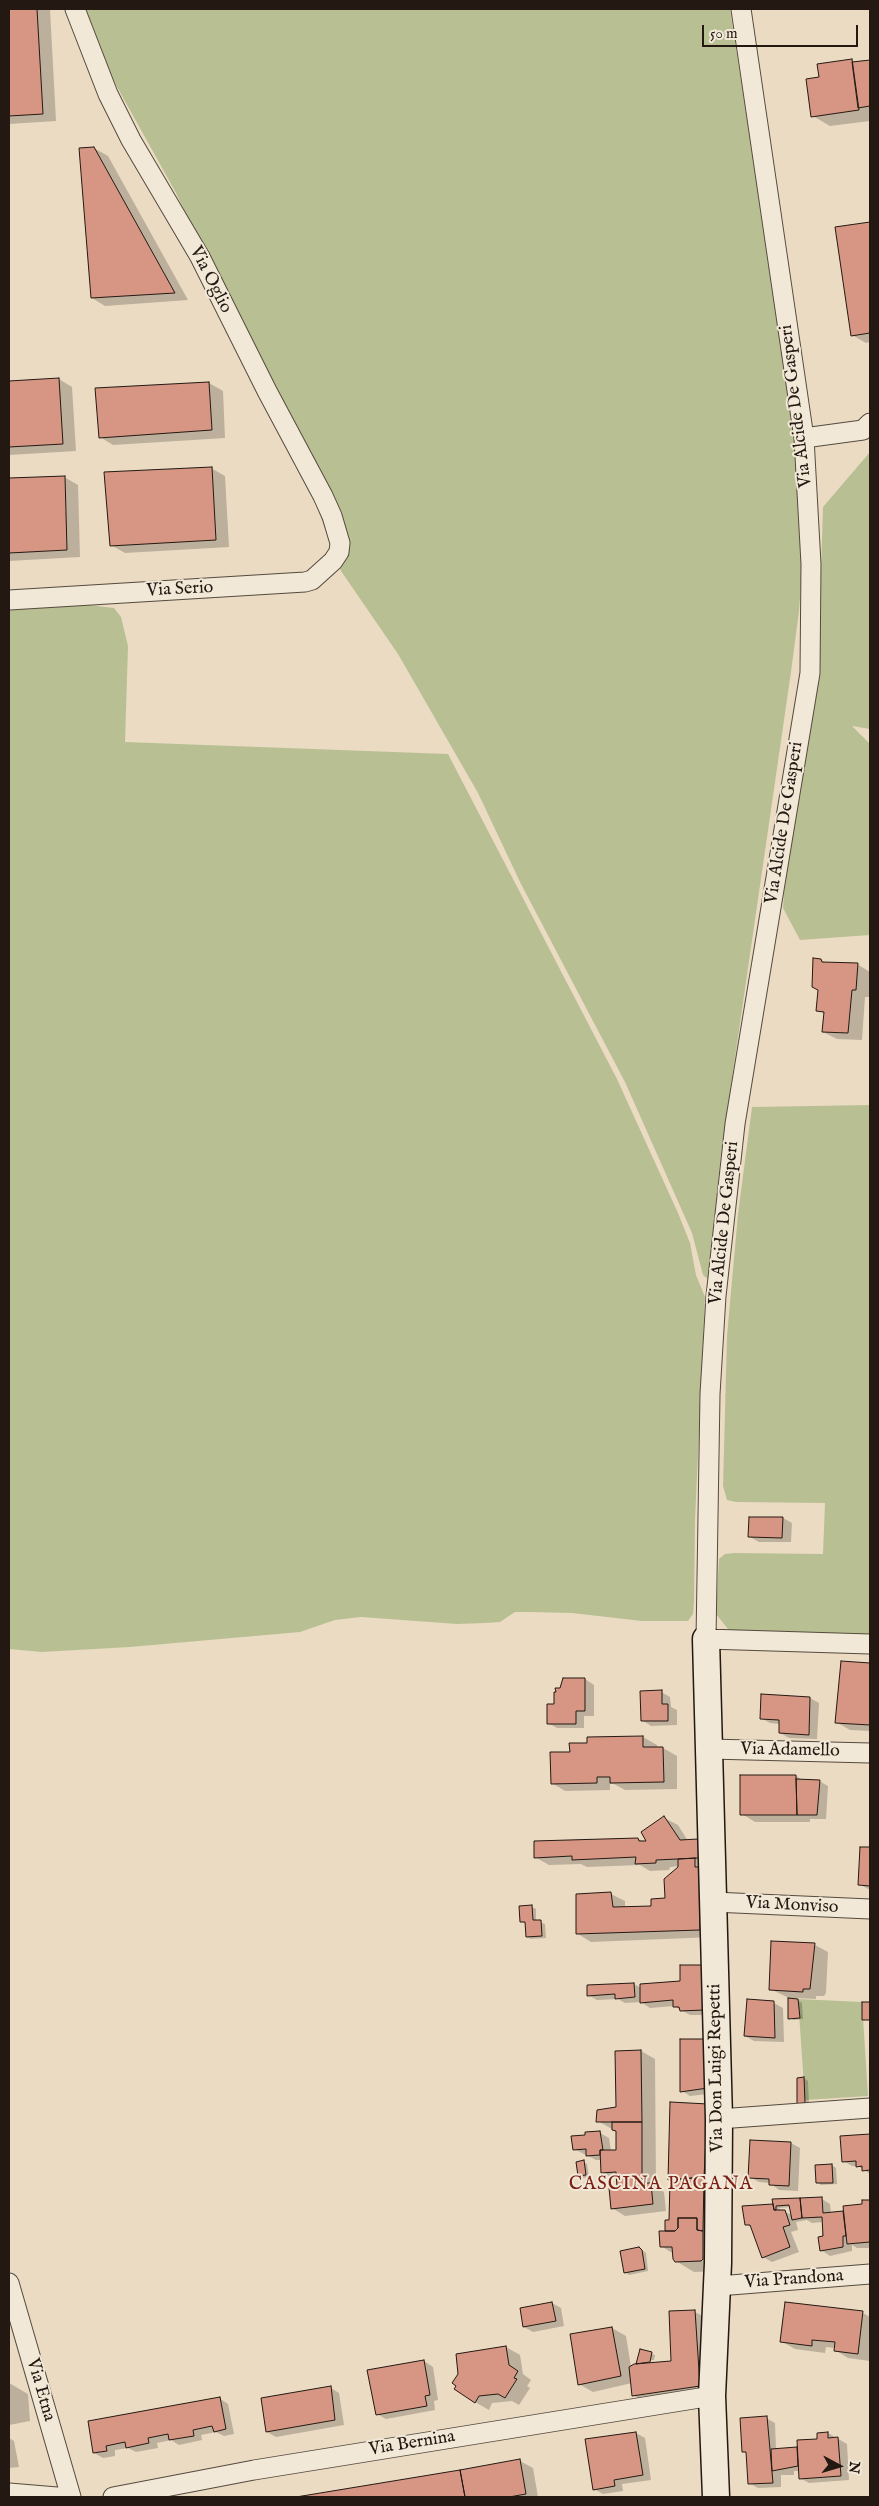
<!DOCTYPE html>
<html>
<head>
<meta charset="utf-8">
<style>
	body { margin:0 }
	#map { position:relative; width:879px; height:2506px; overflow:hidden; background:#ebdbc3; font-family:"IM FELL English",serif }
	canvas { display:block }
	.frame { position:absolute; inset:0; border:10px solid #231912; pointer-events:none }
	.north { position:absolute; left:814px; top:2441px; width:50px; height:50px; -webkit-text-stroke:4px #f2e8d8; paint-order:stroke; rotate:96deg; font-size:14px; font-weight:700; line-height:20px; text-align:center; color:#231912 }
	.north::after { content:''; display:block; margin:auto; width:18px; height:22px; background:#231912; clip-path:polygon(50% 0,100% 100%,50% 72%,0 100%) }
	.scale { position:absolute; left:702px; top:25px; width:156px; height:22px; box-sizing:border-box; border:2px solid #231912; border-top:0; padding-left:6px; font-size:15px; line-height:18px; white-space:nowrap; color:#231912; -webkit-text-stroke:4px #f2e8d8; paint-order:stroke }
</style>
</head>
<body>
<div id="map">
<canvas width="879" height="2506"></canvas>
<div class="frame"></div>
<div class="north">N</div>
<div class="scale">50 m</div>
</div>
<script>
const ctx = document.querySelector('canvas').getContext('2d');
ctx.lineJoin = 'round';
function fill(path, color) { ctx.fillStyle = color; ctx.fill(path, 'evenodd'); }
const shape = rows => new Path2D(rows.map(r => 'M' + r).join(''));
function stroke(path, color, width, dash) { ctx.strokeStyle = color; ctx.lineWidth = width; ctx.lineCap = dash ? 'butt' : 'round'; ctx.setLineDash(dash || []); ctx.stroke(path); }
function drawText(font, color, halo, rows, align = 'center') {
  ctx.font = font + ' "IM FELL English",serif'; ctx.lineWidth = 4; ctx.setLineDash([]); ctx.textBaseline = 'middle'; ctx.strokeStyle = halo; ctx.fillStyle = color; for (const [text, x, y, turn = 0] of rows) {
    ctx.save(); ctx.translate(x, y); ctx.rotate((+turn || 0) * Math.PI / 180); ctx.textAlign = isNaN(turn) ? turn : align; if (halo) ctx.strokeText(text, 0, 0); ctx.fillText(text, 0, 0); ctx.restore();
  }
}
fill(shape([
	[80,9,730,9,793,417,803,558,799,611,791,672,721,1154,708,1279,703,1275,692,1233,625,1082,521,884,478,793,398,654,341,571,294,447,176,193,101,58],
	[870,452,870,729,852,726,870,744,870,935,800,940,783,908,785,879,819,638,823,507],
	[72,603,114,608,121,617,128,646,125,742,448,754,617,1079,678,1213,690,1243,696,1275,705,1297,695,1521,694,1602,693,1614,688,1621,642,1621,572,1613,528,1612,515,1612,500,1622,486,1623,457,1624,361,1617,335,1620,300,1632,130,1647,42,1652,9,1649,9,607],
	[870,1105,870,1637,735,1632,728,1629,716,1614,719,1559,725,1554,734,1553,823,1554,825,1503,736,1502,727,1500,723,1486,727,1336,738,1214,752,1107],
	[798,1999,862,2002,868,2096,805,2100]
]), '#b8c093');
fill(shape([
	[9,9,50,9,56,121,9,124],
	[851,60,856,63,870,62,870,121,830,126,813,116,820,78],
	[94,148,108,156,188,300,105,306,92,298],
	[870,223,870,342,866,343,852,335,837,228],
	[59,379,72,387,76,451,9,455,9,382],
	[209,383,223,391,225,438,113,445,100,437],
	[211,468,225,476,229,547,125,553,111,545],
	[64,477,78,485,80,557,9,561,9,480],
	[821,960,826,963,857,964,870,972,869,997,865,997,862,1040,837,1039,823,1032,825,1014,818,1010],
	[783,1518,792,1523,791,1542,759,1542,750,1537],
	[842,1663,870,1664,870,1731,850,1730,836,1722],
	[585,1679,594,1685,594,1716,584,1716,584,1728,557,1728,548,1723,561,1689],
	[661,1692,670,1697,671,1707,677,1710,677,1725,651,1726,642,1720],
	[762,1696,810,1698,819,1703,817,1739,789,1738,780,1733,780,1724,770,1723,761,1718],
	[643,1737,657,1745,657,1748,663,1748,677,1756,677,1789,625,1790,614,1784,610,1784,610,1790,565,1791,552,1783,571,1753,589,1744],
	[741,1776,796,1776,804,1781,819,1781,828,1786,826,1819,810,1819,810,1822,755,1822,742,1814],
	[664,1818,678,1825,688,1841,697,1840,711,1848,714,1937,591,1942,578,1934,611,1894,625,1901,625,1908,653,1907,667,1899,681,1866,670,1867,669,1870,650,1871,640,1865,587,1867,581,1864,549,1865,535,1857,638,1839,648,1842],
	[861,1848,870,1849,870,1890,859,1884],
	[532,1907,536,1909,536,1921,545,1924,546,1938,531,1939,527,1937,526,1924,522,1921],
	[815,1945,828,1952,826,1993,824,1996,816,1996,816,1999,794,1998,802,2003,803,2019,794,2020,789,2018,789,1998,770,1989],
	[682,1983,712,2015,690,2015,674,2006,650,2008,641,2002,625,2003,618,1999,597,2000,588,1995,634,1984,641,1988],
	[774,2003,783,2008,784,2042,754,2041,745,2036],
	[681,2041,716,2093,690,2096,682,2091],
	[641,2051,655,2059,656,2187,664,2192,666,2211,625,2216,612,2208,618,2188,618,2180,602,2173,601,2160,596,2160,574,2149,600,2133,609,2138,611,2151,617,2151,617,2132,598,2121,617,2108],
	[804,2078,808,2081,809,2105,799,2103],
	[707,2105,719,2271,694,2272,676,2261,674,2254,661,2246,670,2221,671,2180,669,2179],
	[870,2135,870,2174,858,2166,852,2166,843,2161,841,2137],
	[791,2143,800,2148,798,2191,779,2190,770,2183,759,2182,750,2177],
	[583,2162,587,2164,589,2177,583,2178,579,2175],
	[832,2165,836,2168,837,2184,821,2185,817,2182],
	[822,2199,830,2204,831,2214,845,2212,864,2205,863,2202,870,2201,870,2248,857,2248,852,2245,852,2251,830,2256,821,2250,823,2222,812,2223,807,2220,796,2222,798,2230,791,2232,799,2252,772,2262,763,2257,753,2228,746,2224,774,2205],
	[791,2207,793,2216,778,2208],
	[639,2248,646,2253,648,2271,629,2275,625,2272],
	[552,2303,561,2308,564,2326,533,2332,524,2327],
	[786,2304,863,2313,870,2317,870,2361,848,2358,835,2350,835,2348,826,2347,825,2353,795,2349,781,2341],
	[695,2312,708,2319,713,2393,646,2403,633,2395,632,2383,593,2392,579,2384,612,2328,626,2336,631,2367,637,2365,641,2350,655,2355,654,2360,641,2362,641,2364,672,2362],
	[506,2347,520,2355,523,2374,531,2380,527,2386,530,2388,519,2405,512,2401,492,2403,489,2410,475,2402,460,2375,457,2355],
	[424,2361,433,2367,438,2400,434,2401,435,2410,386,2419,377,2414],
	[9,2383,28,2394,30,2421,9,2425],
	[331,2388,339,2393,344,2425,276,2437,267,2432],
	[219,2398,228,2404,234,2434,224,2436,216,2432,201,2435,202,2440,179,2445,171,2440,157,2443,158,2448,136,2452,128,2448,115,2450,115,2456,103,2458,94,2453,89,2422],
	[766,2418,775,2423,776,2450,799,2448,819,2440,828,2433,847,2444,849,2480,809,2483,800,2478,800,2471,794,2471,794,2475,781,2475,781,2487,758,2488,749,2483,748,2454,743,2451],
	[636,2433,645,2438,651,2480,622,2484,623,2491,603,2494,594,2489],
	[9,2438,14,2441,19,2467,9,2468,9,2474],
	[520,2461,533,2468,538,2497,300,2497]
]), '#0003');
const building = shape([
	[9,9,37,9,43,114,9,116,9,9],
	[852,59,859,110,811,117,806,79,819,77,817,64,852,59],
	[870,60,870,106,858,108,852,62,870,60],
	[94,147,175,293,91,298,79,148,94,147],
	[870,222,870,333,851,336,835,227,870,222],
	[59,378,63,444,9,447,9,381,59,378],
	[209,382,212,430,99,438,95,388,209,382],
	[212,467,216,540,110,546,104,472,212,467],
	[65,476,67,550,9,553,9,478,65,476],
	[813,958,821,959,822,962,858,963,856,990,852,990,848,1033,822,1032,824,1012,816,1011,818,990,812,987,813,958],
	[749,1517,783,1517,782,1538,748,1537,749,1517],
	[841,1661,870,1663,870,1725,835,1723,841,1661],
	[563,1678,585,1678,585,1711,576,1711,576,1724,547,1724,547,1704,554,1704,554,1692,556,1692,555,1688,560,1688,563,1678],
	[662,1690,662,1704,668,1704,668,1721,641,1721,640,1691,662,1690],
	[761,1694,810,1697,809,1735,779,1733,779,1720,760,1719,761,1694],
	[643,1736,643,1747,663,1747,664,1782,610,1783,610,1777,597,1777,597,1783,551,1784,550,1752,570,1752,569,1743,587,1743,587,1737,643,1736],
	[740,1775,796,1775,797,1815,740,1815,740,1775],
	[796,1779,820,1780,817,1815,797,1815,796,1779],
	[664,1816,680,1840,698,1839,699,1858,656,1860,656,1863,635,1864,636,1857,572,1860,572,1856,534,1858,534,1841,638,1838,639,1841,646,1841,641,1832,664,1816],
	[860,1847,870,1847,870,1886,858,1885,860,1847],
	[695,1858,695,1867,699,1867,700,1930,576,1934,576,1894,611,1892,613,1907,651,1906,651,1899,665,1898,664,1879,678,1867,678,1859,695,1858],
	[532,1905,533,1920,541,1920,542,1936,526,1937,525,1922,520,1922,519,1906,532,1905],
	[771,1941,815,1943,810,1989,803,1989,803,1992,769,1990,771,1941],
	[680,1965,703,1965,704,2010,680,2011,679,2007,673,2007,673,2000,640,2003,640,1984,680,1981,680,1965],
	[634,1983,635,1997,615,1999,615,1994,587,1996,587,1985,634,1983],
	[788,1998,798,1999,800,2018,788,2019,788,1998],
	[747,1999,774,2001,775,2038,744,2036,747,1999],
	[862,2002,870,2002,870,2020,862,2020,862,2002],
	[680,2039,705,2039,708,2088,680,2092,680,2039],
	[641,2050,642,2122,596,2122,597,2110,616,2107,615,2051,641,2050],
	[804,2077,805,2103,797,2104,797,2078,804,2077],
	[670,2102,708,2104,704,2177,668,2180,670,2102],
	[612,2122,642,2122,642,2183,651,2183,653,2204,611,2209,609,2188,617,2187,616,2172,601,2173,600,2150,616,2150,616,2131,612,2130,612,2122],
	[600,2131,603,2150,600,2150,600,2155,586,2156,586,2149,573,2150,571,2136,585,2135,585,2132,600,2131],
	[870,2134,870,2170,862,2171,862,2166,856,2167,856,2161,842,2162,840,2136,870,2134],
	[750,2140,791,2142,789,2186,769,2185,769,2179,748,2178,750,2140],
	[584,2160,586,2175,578,2176,576,2162,584,2160],
	[832,2164,833,2183,816,2183,815,2165,832,2164],
	[704,2177,703,2231,697,2230,697,2218,678,2218,678,2228,675,2231,665,2231,665,2220,669,2220,670,2180,704,2177],
	[822,2197,823,2213,843,2211,846,2236,843,2236,843,2247,820,2251,818,2237,823,2236,822,2217,802,2218,800,2198,822,2197],
	[800,2198,802,2218,792,2220,789,2205,776,2206,776,2210,774,2210,772,2199,800,2198],
	[862,2200,870,2200,870,2242,847,2244,843,2206,862,2204,862,2200],
	[773,2204,774,2210,785,2210,790,2225,783,2227,790,2247,762,2258,750,2225,745,2225,742,2206,773,2204],
	[678,2218,697,2218,697,2230,703,2231,703,2259,701,2261,675,2262,673,2259,672,2247,660,2247,659,2231,675,2231,678,2228,678,2218],
	[639,2247,642,2250,645,2269,624,2273,620,2251,639,2247],
	[552,2302,556,2321,523,2327,520,2308,552,2302],
	[785,2302,863,2311,858,2354,834,2351,835,2342,812,2340,812,2346,780,2342,785,2302],
	[695,2310,700,2386,632,2396,629,2367,634,2364,671,2361,669,2311,695,2310],
	[612,2327,621,2376,578,2385,570,2334,612,2327],
	[506,2346,509,2365,518,2371,514,2378,517,2379,505,2398,498,2394,479,2396,475,2403,454,2389,456,2386,452,2383,458,2374,456,2354,506,2346],
	[640,2349,652,2352,650,2362,636,2364,640,2349],
	[424,2360,430,2395,425,2396,427,2406,376,2415,367,2370,424,2360],
	[331,2386,335,2420,266,2432,261,2398,331,2386],
	[220,2397,226,2429,214,2432,212,2426,193,2430,194,2436,169,2440,168,2434,148,2438,149,2443,126,2448,125,2442,106,2446,107,2451,93,2453,88,2421,220,2397],
	[767,2416,773,2483,748,2484,746,2452,742,2452,740,2418,767,2416],
	[636,2432,643,2475,614,2480,615,2486,593,2490,585,2439,636,2432],
	[828,2432,828,2438,838,2437,841,2476,799,2479,797,2440,817,2439,817,2433,828,2432],
	[797,2447,798,2466,772,2471,771,2449,797,2447],
	[520,2459,526,2494,509,2497,465,2497,460,2470,520,2459],
	[460,2470,465,2497,296,2497,460,2470]
]);
fill(building, '#d69683');
stroke(building, '#231912', 1);
const street = shape([
	[741,9,804,438,811,564,810,673,735,1124,716,1296,710,1394,706,1639,870,1644],
	[804,438,863,430,870,423],
	[9,600,305,582,312,580,333,561,339,552,340,543,332,516,323,496,267,391,200,257,131,140,108,94,75,9],
	[709,1749,870,1753],
	[713,1902,870,1909],
	[719,2119,870,2108],
	[9,2283,71,2497],
	[718,2286,870,2274],
	[9,2493,57,2497],
	[113,2497,254,2470,712,2396]
]);
const secondary = shape([
	[706,1639,719,2119,718,2263,712,2396,716,2497]
]);
stroke(street, '#554a3e', 21);
stroke(secondary, '#231912', 29);
stroke(street, '#f2e8d8', 19);
stroke(secondary, '#f2e8d8', 26);
drawText('18px', '#231912', '#f2e8d8', [
	["Via Oglio",210,280,63],
	["Via Alcide De Gasperi",797,406,-97],
	["Via Serio",180,590,-3],
	["Via Alcide De Gasperi",785,823,-81],
	["Via Alcide De Gasperi",725,1223,-84],
	["Via Adamello",790,1751,1],
	["Via Monviso",792,1906,3],
	["Via Don Luigi Repetti",717,2068,-91],
	["Via Prandona",794,2280,-4],
	["Via Etna",40,2390,74],
	["Via Bernina",412,2444,-9]
]);
ctx.letterSpacing = '1px';
drawText('19px', '#7a1f14', '#f2e8d8', [
	["CASCINA PAGANA",661,2185]
]);
ctx.letterSpacing = '0px';
</script>
</body>
</html>
